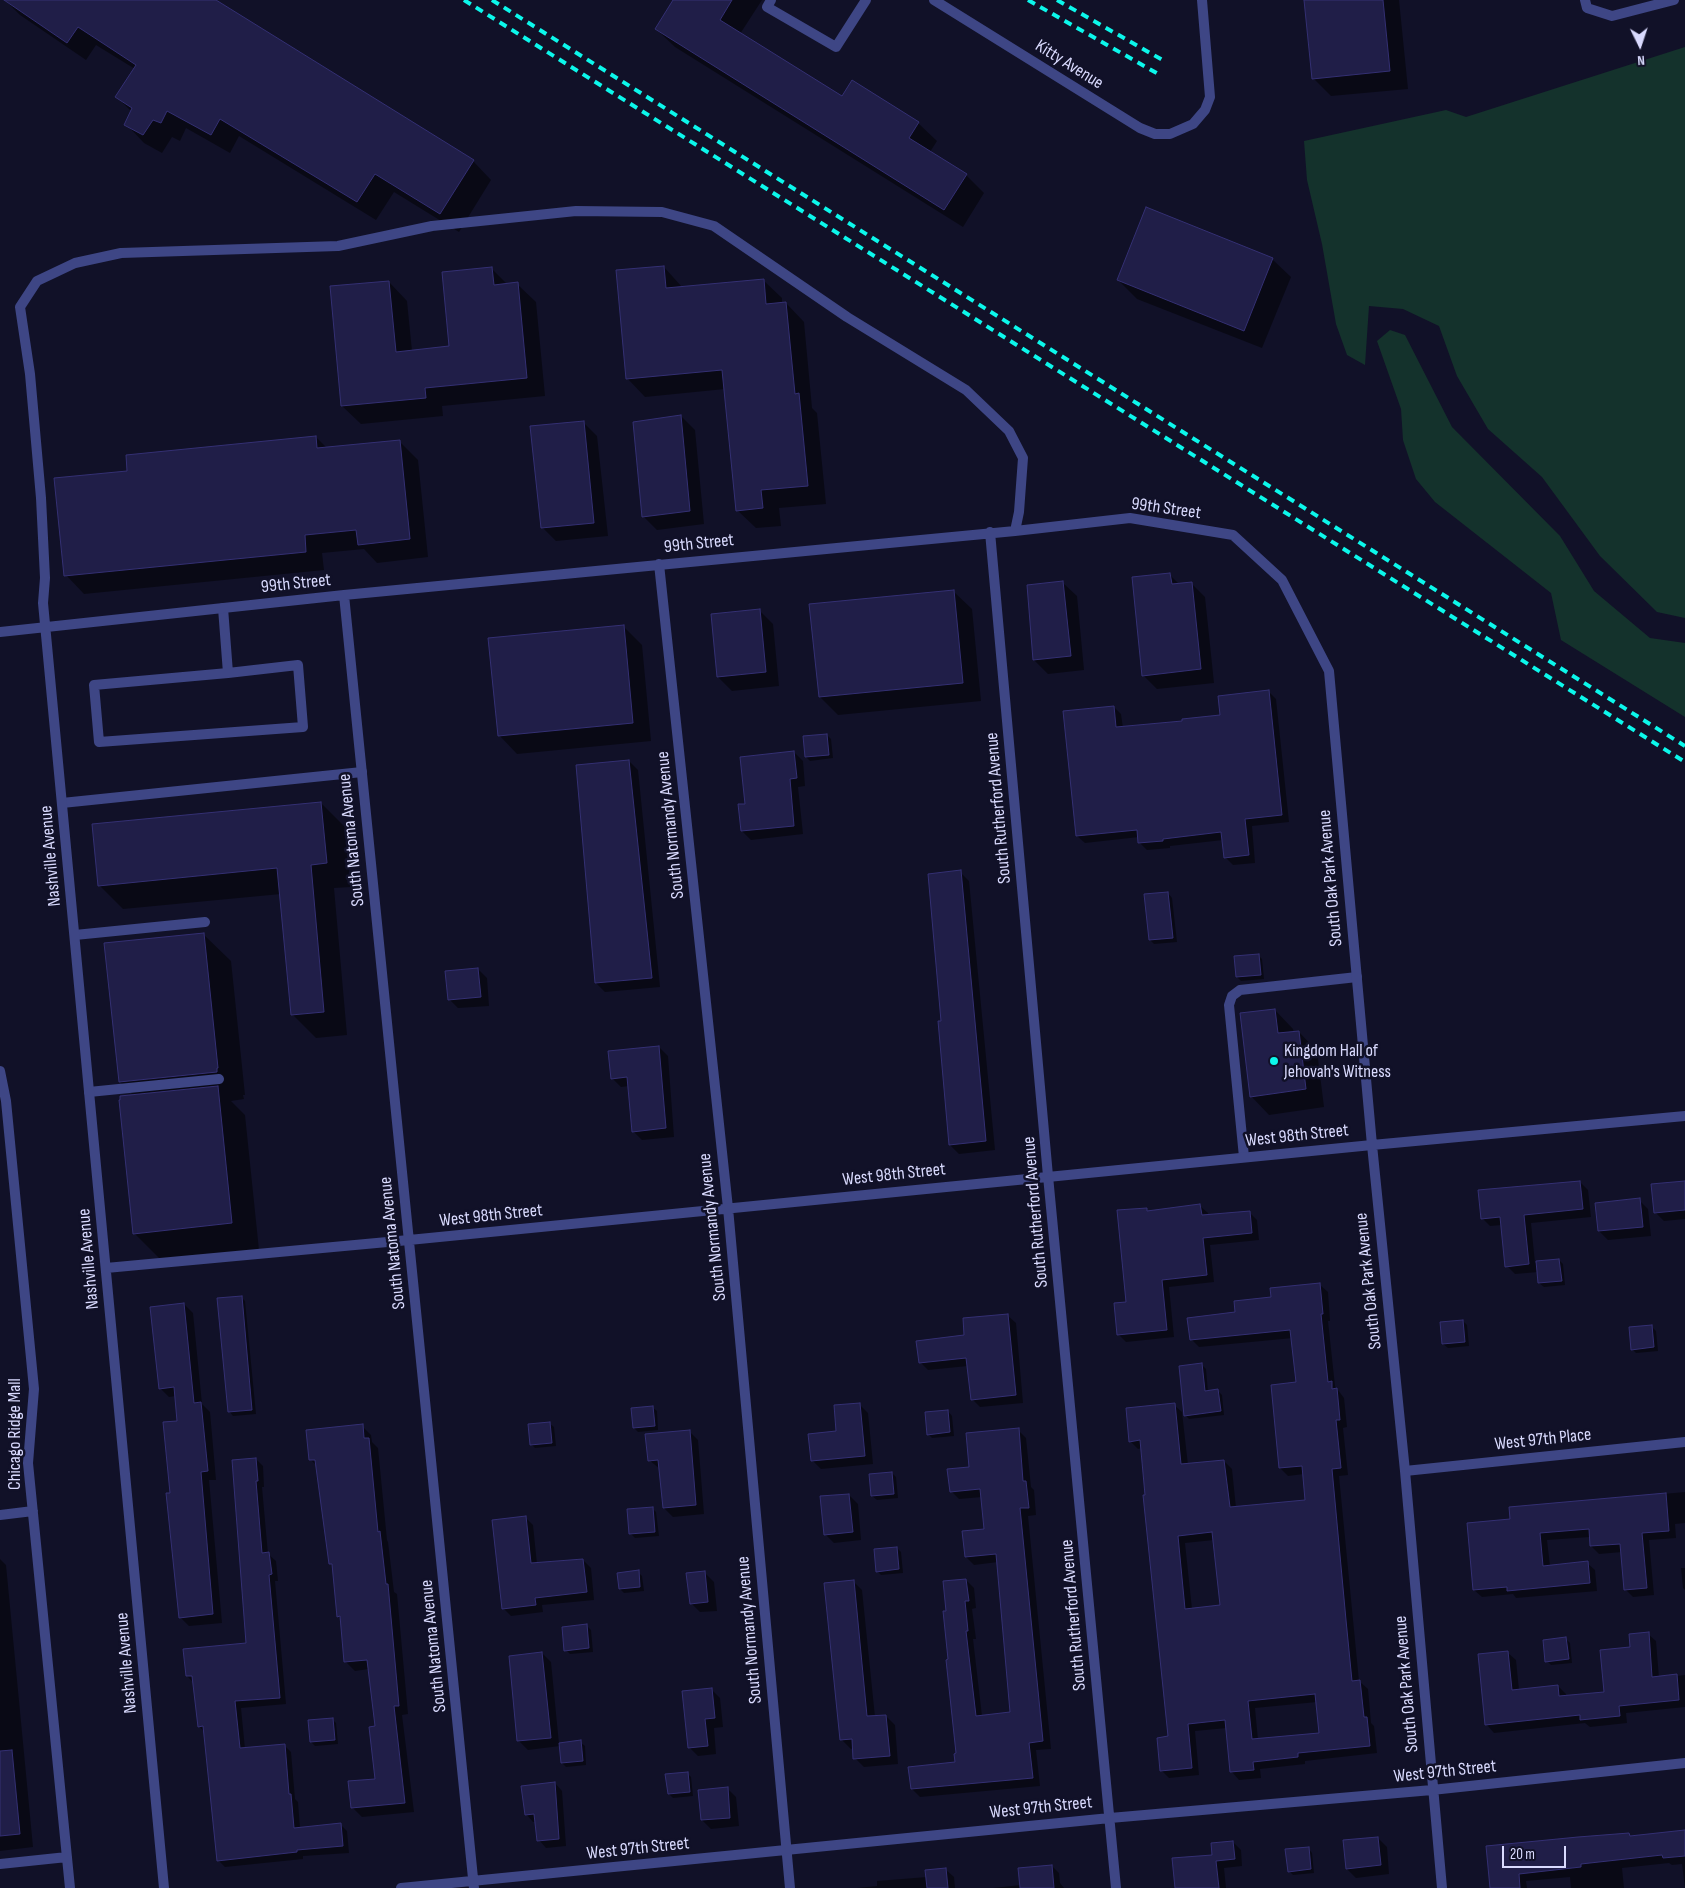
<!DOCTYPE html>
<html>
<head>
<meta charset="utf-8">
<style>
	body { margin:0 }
	#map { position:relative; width:1685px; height:1888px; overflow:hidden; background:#111128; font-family:"Sofia Sans Condensed",sans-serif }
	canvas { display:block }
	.north { position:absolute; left:1615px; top:20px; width:50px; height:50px; -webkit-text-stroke:4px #111128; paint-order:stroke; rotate:176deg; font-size:14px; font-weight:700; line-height:20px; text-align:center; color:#d9dafe }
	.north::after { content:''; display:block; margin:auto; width:18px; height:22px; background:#d9dafe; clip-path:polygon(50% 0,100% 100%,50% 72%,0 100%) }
	.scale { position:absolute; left:1502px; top:1846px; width:64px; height:22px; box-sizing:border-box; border:2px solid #d9dafe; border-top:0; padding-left:6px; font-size:15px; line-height:18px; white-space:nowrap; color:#d9dafe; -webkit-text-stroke:4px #111128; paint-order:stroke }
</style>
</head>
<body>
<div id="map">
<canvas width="1685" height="1888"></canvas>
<div class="north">N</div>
<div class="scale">20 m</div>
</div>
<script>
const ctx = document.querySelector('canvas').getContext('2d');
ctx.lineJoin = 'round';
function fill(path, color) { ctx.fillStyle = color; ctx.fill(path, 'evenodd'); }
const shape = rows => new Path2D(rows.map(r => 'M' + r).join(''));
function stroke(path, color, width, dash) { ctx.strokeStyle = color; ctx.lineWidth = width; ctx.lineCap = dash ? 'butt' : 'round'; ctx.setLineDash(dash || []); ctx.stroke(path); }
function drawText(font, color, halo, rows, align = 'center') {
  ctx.font = font + ' "Sofia Sans Condensed",sans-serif'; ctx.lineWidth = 5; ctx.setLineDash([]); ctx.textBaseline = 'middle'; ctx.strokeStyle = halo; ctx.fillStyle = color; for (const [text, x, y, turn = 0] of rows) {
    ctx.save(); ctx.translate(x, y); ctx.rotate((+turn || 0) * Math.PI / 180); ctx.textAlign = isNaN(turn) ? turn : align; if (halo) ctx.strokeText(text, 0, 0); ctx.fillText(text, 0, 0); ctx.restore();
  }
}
fill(shape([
	[1685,47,1685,618,1657,612,1600,556,1542,477,1488,429,1457,376,1439,326,1403,309,1369,306,1365,365,1347,355,1336,324,1322,244,1307,180,1304,141,1446,110,1466,117],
	[1390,330,1405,335,1452,427,1560,536,1594,591,1650,638,1685,643,1685,717,1561,640,1551,593,1435,502,1416,479,1403,440,1401,409,1377,341]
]), '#14322c');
fill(shape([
	[5,0,214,0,473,161,491,180,459,232,394,192,376,220,239,136,230,153,186,128,180,141,172,137,162,153,144,143,126,124,131,111,117,97,135,69,96,45,86,60,20,15],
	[674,0,762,0,740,34,842,98,918,123,937,141,930,152,966,175,984,193,963,227,675,47,656,29],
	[1305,0,1399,0,1408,89,1331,96,1313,78],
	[1272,259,1291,277,1262,348,1137,299,1118,280],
	[664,267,682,287,763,280,782,298,782,303,786,303,804,322,812,408,817,413,826,504,779,508,781,526,756,528,737,510,725,389,645,397,627,378],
	[492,269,508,285,517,284,536,302,545,396,442,406,443,416,361,424,342,406,389,282,407,301,412,351,451,348],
	[681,416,695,430,704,524,657,530,643,516],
	[583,422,597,436,608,536,556,541,542,527],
	[316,437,327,448,399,441,418,460,428,557,377,563,364,549,322,553,324,570,84,594,66,575,129,472],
	[1170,575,1180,585,1191,583,1205,597,1214,683,1157,689,1143,675],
	[1063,583,1077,596,1084,670,1048,674,1034,660],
	[953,591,972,609,981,701,838,715,820,697],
	[759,610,773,624,779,686,732,691,718,677,712,615],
	[623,626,642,645,651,741,517,754,499,735],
	[1268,691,1276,699,1289,822,1252,826,1255,863,1233,865,1225,857,1223,840,1170,846,1170,848,1147,850,1140,843,1139,837,1085,843,1077,836,1114,707,1121,714,1123,728,1183,722,1221,716],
	[827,735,831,739,833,758,810,761,806,757],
	[794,752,803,761,805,786,798,787,803,834,751,840,742,831,746,805],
	[629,761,638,770,660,987,605,992,596,983],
	[321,803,345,827,351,887,334,888,347,1035,316,1038,292,1014,281,894,123,909,99,885],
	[960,872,969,881,995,1150,959,1154,950,1145,942,1022],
	[1168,893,1172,898,1177,942,1154,944,1150,940],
	[203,934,231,961,245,1095,243,1095,244,1099,231,1101,245,1115,259,1250,161,1260,134,1233,134,1096,120,1082],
	[1258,955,1262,959,1264,979,1241,981,1237,977],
	[478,969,487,978,489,1006,458,1008,449,999],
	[1275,1010,1293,1029,1294,1033,1299,1032,1317,1051,1324,1107,1269,1115,1251,1096],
	[659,1047,668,1056,674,1137,642,1140,633,1131,629,1086,621,1087,612,1078],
	[1580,1182,1588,1190,1591,1217,1531,1223,1535,1263,1559,1260,1563,1264,1565,1285,1544,1287,1539,1283,1538,1272,1515,1274,1507,1266,1502,1225,1490,1226,1482,1218],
	[1685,1182,1685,1219,1664,1221,1655,1212],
	[1639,1200,1648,1209,1651,1236,1608,1240,1599,1231],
	[1200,1206,1208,1213,1208,1216,1249,1212,1257,1220,1259,1240,1210,1245,1214,1282,1169,1287,1174,1337,1126,1342,1118,1334,1127,1304,1146,1209,1149,1212],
	[1320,1285,1328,1292,1330,1321,1328,1321,1335,1386,1344,1398,1347,1427,1343,1428,1348,1475,1339,1476,1359,1681,1368,1689,1371,1723,1374,1726,1377,1753,1305,1761,1305,1764,1260,1769,1261,1778,1239,1780,1232,1772,1227,1728,1195,1731,1199,1775,1169,1778,1161,1770,1169,1738,1142,1448,1138,1449,1130,1441,1174,1405,1182,1412,1188,1465,1224,1461,1232,1469,1236,1508,1306,1501,1304,1474,1288,1476,1280,1468,1272,1386,1297,1383,1293,1338,1199,1347,1191,1339,1236,1313,1272,1298],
	[1214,1540,1221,1606,1192,1609,1185,1543],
	[1317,1702,1320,1734,1258,1740,1255,1708],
	[241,1297,245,1301,256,1414,233,1416,229,1411],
	[184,1304,193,1313,202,1404,210,1412,216,1480,209,1480,222,1623,189,1626,180,1617,171,1494,179,1422,176,1396,169,1397,160,1388],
	[1007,1315,1016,1323,1023,1403,980,1407,972,1399,968,1366,928,1370,920,1362],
	[1463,1321,1467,1325,1469,1346,1448,1348,1443,1344],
	[1651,1326,1656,1331,1658,1351,1636,1353,1632,1349],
	[1202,1365,1206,1369,1208,1392,1218,1391,1222,1395,1224,1415,1189,1419,1185,1415],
	[859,1404,868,1413,873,1464,821,1469,812,1460,838,1432],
	[652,1407,657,1411,658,1430,638,1432,634,1428],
	[948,1411,952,1416,954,1436,932,1438,928,1434],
	[549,1423,554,1427,556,1446,535,1448,531,1444],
	[362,1426,371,1435,372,1442,378,1448,387,1540,388,1542,394,1592,397,1594,408,1714,402,1715,414,1812,362,1817,353,1808,350,1783,376,1780,376,1728,369,1669,355,1671,346,1662,341,1619,338,1616,333,1567,330,1563,318,1467,311,1460],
	[1018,1430,1026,1438,1031,1487,1034,1490,1036,1515,1028,1516,1051,1749,1036,1750,1040,1786,920,1797,912,1789,957,1763,957,1755,949,1660,948,1612,966,1580,974,1588,976,1608,972,1609,976,1639,973,1639,982,1716,1012,1713,998,1562,974,1565,966,1557,985,1530,982,1497,959,1499,951,1491,970,1468],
	[689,1431,698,1440,704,1514,673,1517,664,1508,660,1469,649,1460],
	[256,1459,263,1466,264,1487,262,1487,268,1554,276,1561,278,1581,275,1581,286,1704,241,1708,245,1749,285,1746,291,1752,295,1799,298,1802,300,1828,340,1824,347,1831,349,1853,303,1856,303,1859,225,1867,218,1860,205,1733,199,1726,194,1683,187,1676,248,1644],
	[892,1473,896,1477,898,1498,877,1500,872,1496],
	[1685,1492,1685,1523,1675,1524,1676,1538,1649,1540,1654,1595,1633,1597,1625,1589,1622,1552,1599,1554,1591,1546,1590,1537,1547,1540,1550,1566,1587,1563,1595,1570,1597,1591,1516,1598,1513,1594,1482,1597,1474,1590,1511,1520,1510,1508],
	[849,1495,858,1504,861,1540,834,1543,825,1534],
	[652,1508,656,1512,659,1536,635,1538,631,1534],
	[526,1518,533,1525,537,1564,583,1560,591,1568,594,1600,542,1605,543,1612,511,1616,503,1608],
	[897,1548,901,1552,903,1573,881,1575,877,1571],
	[0,1559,6,1565,33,1847,0,1851],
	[1681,1568,1685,1568,1685,1590,1683,1588],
	[638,1572,642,1576,644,1591,624,1593,620,1589],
	[705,1573,714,1582,717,1611,700,1612,691,1603],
	[853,1581,862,1590,875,1717,886,1716,895,1725,898,1764,864,1767,855,1758,854,1748,851,1749,842,1740],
	[587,1626,591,1630,593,1652,570,1654,566,1650],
	[1648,1634,1656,1641,1659,1678,1685,1675,1685,1707,1626,1713,1627,1723,1590,1727,1585,1723,1494,1733,1487,1725,1508,1653,1516,1660,1519,1690,1558,1686,1566,1694,1566,1697,1606,1693,1631,1648],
	[1566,1639,1570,1643,1572,1663,1551,1665,1547,1661],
	[542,1653,551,1662,559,1744,580,1742,585,1746,586,1765,566,1767,562,1763,560,1746,528,1750,519,1741],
	[711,1689,720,1698,723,1727,714,1728,716,1754,698,1756,689,1747],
	[332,1719,336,1723,338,1744,315,1746,311,1742,310,1721],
	[687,1773,691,1777,693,1796,673,1798,669,1794],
	[555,1783,562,1791,566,1846,546,1848,539,1840,536,1822,533,1822,526,1814],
	[727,1788,736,1797,739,1826,711,1829,702,1820],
	[1685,1833,1685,1888,1682,1864,1672,1865,1669,1863,1622,1868,1624,1888,1571,1888,1570,1877,1526,1881,1527,1888,1491,1888,1488,1847,1629,1834,1631,1837],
	[1378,1838,1387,1847,1389,1874,1356,1878,1347,1869],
	[1233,1842,1241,1850,1242,1866,1224,1868,1226,1888,1176,1888],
	[1308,1848,1312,1853,1314,1873,1293,1875,1289,1871],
	[1052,1866,1059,1873,1060,1883,1064,1888,993,1888,1021,1885],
	[945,1869,954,1877,955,1888,857,1888,877,1886,877,1881,927,1877]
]), '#0007');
const building = shape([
	[4,0,216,0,474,160,440,214,375,174,357,202,220,119,211,135,167,111,161,123,153,120,143,135,124,125,132,108,115,97,136,65,78,27,67,43,4,0],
	[673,0,732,0,720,20,842,96,852,80,919,122,909,138,967,174,944,210,655,29,673,0],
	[1304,0,1383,0,1390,71,1312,79,1304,0],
	[1146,207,1273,258,1244,331,1117,280,1146,207],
	[664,266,666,288,764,279,766,304,786,302,795,394,799,393,808,486,761,490,763,508,736,511,722,370,626,379,616,270,664,266],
	[492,267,494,285,518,282,527,378,425,388,426,398,341,406,330,286,389,281,396,352,449,346,442,272,492,267],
	[681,415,690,511,642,517,633,422,681,415],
	[584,421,594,523,541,528,530,426,584,421],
	[316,436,317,448,400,440,410,539,358,545,356,530,305,535,306,552,64,576,54,478,127,471,126,455,316,436],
	[1170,573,1172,584,1192,582,1201,669,1142,676,1132,577,1170,573],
	[1063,581,1071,656,1033,660,1027,585,1063,581],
	[954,590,963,683,819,697,809,604,954,590],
	[760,609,766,672,717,677,711,614,760,609],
	[624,625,633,723,498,736,488,638,624,625],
	[1269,690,1282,815,1245,819,1249,855,1224,858,1221,832,1163,839,1163,841,1138,843,1137,830,1076,836,1063,711,1114,706,1116,727,1182,721,1182,719,1220,715,1218,696,1269,690],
	[827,734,829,755,805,757,803,736,827,734],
	[794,751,797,778,790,779,794,826,741,831,738,804,745,804,740,757,794,751],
	[629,760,652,978,595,983,576,765,629,760],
	[321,802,327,863,311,865,324,1012,291,1015,277,868,98,886,92,824,321,802],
	[961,870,986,1141,949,1145,938,1021,941,1021,928,874,961,870],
	[1168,892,1173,938,1149,940,1144,894,1168,892],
	[204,933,218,1068,217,1068,217,1072,119,1082,104,943,204,933],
	[1259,954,1261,975,1236,977,1234,956,1259,954],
	[478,968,481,997,448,1000,445,971,478,968],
	[1275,1009,1278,1033,1299,1031,1306,1089,1250,1097,1240,1013,1275,1009],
	[659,1046,666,1128,632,1132,627,1077,611,1079,608,1051,659,1046],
	[218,1086,232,1223,133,1234,119,1100,120,1100,120,1096,218,1086],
	[1580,1181,1583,1209,1524,1215,1529,1264,1505,1267,1500,1217,1481,1219,1478,1190,1580,1181],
	[1685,1181,1685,1210,1654,1213,1651,1184,1685,1181],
	[1640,1198,1643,1227,1598,1231,1595,1203,1640,1198],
	[1200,1204,1202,1215,1250,1211,1252,1233,1203,1238,1207,1275,1162,1280,1167,1330,1117,1335,1114,1303,1126,1302,1117,1210,1147,1208,1147,1211,1200,1204],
	[1559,1259,1562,1281,1538,1283,1536,1261,1559,1259],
	[1320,1283,1323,1314,1321,1314,1328,1382,1332,1381,1332,1389,1337,1388,1340,1420,1336,1420,1341,1468,1332,1469,1346,1620,1352,1681,1360,1680,1364,1717,1367,1717,1370,1746,1298,1753,1298,1757,1253,1762,1254,1770,1230,1772,1225,1720,1188,1724,1192,1768,1160,1771,1157,1738,1168,1736,1143,1495,1145,1495,1140,1440,1129,1442,1126,1408,1175,1403,1181,1464,1224,1460,1230,1507,1305,1500,1302,1466,1279,1468,1271,1385,1296,1382,1290,1330,1190,1340,1187,1318,1235,1312,1234,1301,1271,1297,1270,1288,1320,1283],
	[1212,1532,1220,1605,1185,1609,1178,1536,1212,1532],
	[1315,1694,1319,1733,1252,1739,1248,1701,1315,1694],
	[242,1296,252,1410,228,1412,217,1298,242,1296],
	[184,1303,194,1403,201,1402,208,1471,201,1472,213,1614,179,1618,166,1493,170,1493,163,1422,177,1421,174,1387,159,1389,150,1307,184,1303],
	[1008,1314,1016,1395,971,1400,966,1358,919,1363,916,1341,964,1335,963,1318,1008,1314],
	[1463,1320,1465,1342,1442,1344,1440,1322,1463,1320],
	[1652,1325,1654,1347,1631,1350,1629,1327,1652,1325],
	[1202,1363,1205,1391,1218,1389,1221,1411,1184,1416,1179,1366,1202,1363],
	[860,1403,865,1456,811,1461,808,1434,836,1431,834,1405,860,1403],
	[653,1406,655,1426,633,1428,631,1408,653,1406],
	[948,1410,950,1432,927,1435,925,1412,948,1410],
	[550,1422,552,1443,530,1445,528,1424,550,1422],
	[363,1424,364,1438,369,1438,378,1532,380,1531,386,1584,388,1584,399,1706,394,1706,405,1803,351,1808,348,1781,375,1779,369,1727,375,1726,367,1660,344,1662,340,1616,337,1617,332,1564,329,1564,315,1460,309,1460,306,1430,363,1424],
	[1019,1428,1023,1481,1026,1481,1029,1508,1020,1508,1043,1741,1029,1743,1033,1778,911,1789,908,1767,955,1762,954,1754,956,1753,946,1660,948,1659,943,1611,946,1611,943,1581,966,1579,969,1601,965,1601,968,1631,966,1631,976,1716,1010,1712,996,1554,965,1557,962,1531,984,1529,980,1489,950,1492,947,1469,969,1467,966,1433,1019,1428],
	[690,1430,696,1505,663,1508,658,1460,648,1461,645,1434,690,1430],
	[256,1458,258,1481,256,1481,262,1553,269,1552,272,1574,269,1575,280,1698,235,1701,240,1748,285,1744,289,1794,291,1794,294,1828,341,1823,343,1846,297,1850,297,1852,217,1861,203,1726,198,1727,192,1676,186,1676,183,1649,246,1643,232,1460,256,1458],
	[892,1472,894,1494,871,1496,869,1474,892,1472],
	[1666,1493,1669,1531,1642,1533,1647,1588,1624,1590,1620,1544,1590,1546,1589,1529,1540,1533,1543,1566,1588,1561,1590,1583,1507,1591,1507,1587,1473,1590,1467,1523,1510,1519,1509,1507,1666,1493],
	[849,1494,853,1532,824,1535,820,1496,849,1494],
	[653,1507,655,1532,629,1534,627,1509,653,1507],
	[526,1516,531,1563,583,1559,587,1592,535,1598,536,1605,502,1609,492,1520,526,1516],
	[897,1547,899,1569,876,1572,874,1549,897,1547],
	[639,1570,640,1587,619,1589,617,1573,639,1570],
	[705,1571,708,1602,690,1604,686,1573,705,1571],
	[854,1580,867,1716,886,1715,890,1756,853,1759,852,1739,840,1740,824,1583,854,1580],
	[587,1624,589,1648,564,1651,562,1627,587,1624],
	[1649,1632,1652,1677,1677,1674,1679,1700,1619,1706,1620,1716,1580,1720,1580,1715,1485,1725,1478,1654,1508,1651,1512,1690,1558,1685,1559,1696,1604,1692,1600,1650,1630,1647,1629,1634,1649,1632],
	[1566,1637,1569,1659,1545,1662,1543,1640,1566,1637],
	[542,1652,551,1738,517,1741,509,1656,542,1652],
	[712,1688,715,1718,705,1719,708,1746,688,1748,682,1691,712,1688],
	[333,1718,335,1740,310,1742,308,1720,333,1718],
	[581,1740,583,1761,561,1763,559,1743,581,1740],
	[12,1750,20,1834,0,1836,0,1751,12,1750],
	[688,1772,690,1792,668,1794,665,1774,688,1772],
	[555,1782,559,1839,537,1841,534,1814,525,1815,521,1786,555,1782],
	[728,1787,730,1818,701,1820,698,1790,728,1787],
	[1685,1830,1685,1856,1663,1858,1662,1855,1581,1864,1581,1867,1519,1874,1520,1888,1490,1888,1486,1846,1578,1837,1629,1833,1630,1836,1685,1830],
	[1378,1837,1381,1865,1346,1869,1343,1840,1378,1837],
	[1233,1841,1235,1859,1216,1861,1219,1888,1175,1888,1172,1858,1212,1855,1211,1843,1233,1841],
	[1309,1847,1311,1869,1288,1872,1285,1849,1309,1847],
	[1052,1865,1054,1888,1020,1888,1018,1868,1052,1865],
	[946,1868,948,1888,927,1888,925,1870,946,1868]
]);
fill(building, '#201e48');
stroke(building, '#343073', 1);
stroke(shape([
	[771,0,767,7,836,47,866,0],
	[1585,0,1587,8,1612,16,1674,0],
	[223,608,228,673,298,665,303,727,99,742,94,685,228,673],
	[62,803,362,772],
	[75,935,205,922],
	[0,1071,6,1101,34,1389,28,1463,70,1888],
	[89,1092,219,1079],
	[1244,1157,1229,1005,1232,996,1240,990,1357,977],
	[0,1515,33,1511],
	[0,1864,67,1857]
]), '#3e4685', 10);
stroke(shape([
	[934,0,1140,128,1155,134,1170,134,1193,124,1205,110,1210,97,1202,0],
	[990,532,1048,1176,1116,1888],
	[659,564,728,1208,790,1888],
	[344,595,474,1888],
	[0,632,344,595,1015,531,1130,518,1233,535,1282,580,1329,671,1372,1145,1405,1471,1442,1888],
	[106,1268,409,1240,1372,1145,1685,1116],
	[1405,1471,1685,1442],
	[164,1888,43,603,45,578,41,498,30,374,20,307,37,281,75,263,121,253,338,246,432,226,576,211,662,212,714,226,847,317,966,390,1009,431,1023,458,1019,512,1015,531],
	[401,1888,1110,1818,1432,1790,1685,1763]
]), '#3e4685', 10);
stroke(shape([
	[464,0,1685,762],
	[492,0,1685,746],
	[1028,0,1160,75],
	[1057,0,1166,62]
]), '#0cf7eb', 4, [8, 6]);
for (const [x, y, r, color] of [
	[1274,1061,5,"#0cf7eb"]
]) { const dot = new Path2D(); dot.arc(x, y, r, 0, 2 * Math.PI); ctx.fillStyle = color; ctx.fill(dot); stroke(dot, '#111128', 2); }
drawText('18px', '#d9dafe', '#111128', [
	["Kitty Avenue",1069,65,32],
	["99th Street",1166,509,8],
	["99th Street",699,544,-6],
	["99th Street",296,584,-6],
	["South Rutherford Avenue",999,808,-95],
	["South Normandy Avenue",671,825,-96],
	["South Natoma Avenue",352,840,-96],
	["Nashville Avenue",51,856,-95],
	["South Oak Park Avenue",1331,878,-95],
	["West 98th Street",1297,1136,-6],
	["West 98th Street",894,1175,-6],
	["South Rutherford Avenue",1036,1212,-95],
	["West 98th Street",491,1216,-6],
	["South Normandy Avenue",713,1227,-96],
	["South Natoma Avenue",393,1243,-96],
	["Nashville Avenue",89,1259,-95],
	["South Oak Park Avenue",1369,1281,-96],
	["Chicago Ridge Mall",15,1434,-90],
	["West 97th Place",1543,1440,-6],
	["South Rutherford Avenue",1074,1615,-95],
	["South Normandy Avenue",750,1630,-95],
	["South Natoma Avenue",434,1646,-96],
	["Nashville Avenue",127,1663,-95],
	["South Oak Park Avenue",1407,1684,-95],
	["West 97th Street",1445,1772,-6],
	["West 97th Street",1041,1808,-6],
	["West 97th Street",638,1849,-6]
]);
drawText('18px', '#d9dafe', '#111128', [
	["Kingdom Hall of",1284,1051],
	["Jehovah's Witness",1284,1072]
], 'left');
</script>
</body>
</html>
